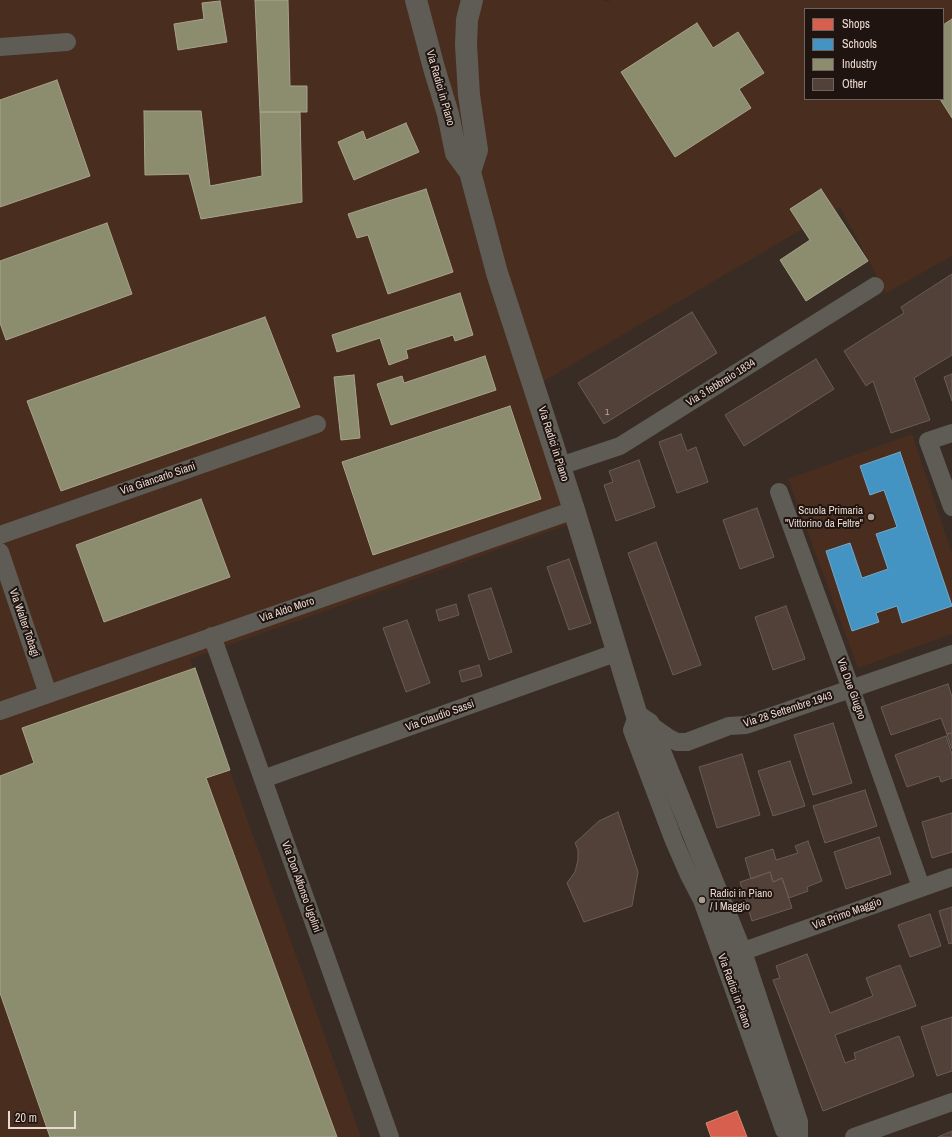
<!DOCTYPE html>
<html>
<head>
<meta charset="utf-8">
<style>
	body { margin:0 }
	#map { position:relative; width:952px; height:1137px; overflow:hidden; background:#392c25; font-family:"Archivo Narrow",sans-serif }
	canvas { display:block }
	.legend { position:absolute; left:804px; top:8px; width:140px; height:92px; box-sizing:border-box; background:#1f140f; border:1px solid #70625c; margin:0; padding:5px 7px; list-style:none; font-size:12px; color:#e9d8d0 }
	.legend li { display:flex; align-items:center; gap:8px; height:20px }
	.legend b { width:20px; border:1px solid #70625c }
	.scale { position:absolute; left:8px; top:1111px; width:68px; height:18px; box-sizing:border-box; border:2px solid #e9d8d0; border-top:0; padding-left:5px; font-size:12px; line-height:14px; white-space:nowrap; color:#e9d8d0; -webkit-text-stroke:3px #1f140f; paint-order:stroke }
</style>
</head>
<body>
<div id="map">
<canvas width="952" height="1137"></canvas>
<ul class="legend">
<li><b style="height:11px;background:#d6604d"></b>Shops</li>
<li><b style="height:11px;background:#4393c3"></b>Schools</li>
<li><b style="height:11px;background:#8c8c6e"></b>Industry</li>
<li><b style="height:11px;background:#524139"></b>Other</li>
</ul>
<div class="scale">20 m</div>
</div>
<script>
const ctx = document.querySelector('canvas').getContext('2d');
ctx.lineJoin = 'round';
function fill(path, color) { ctx.fillStyle = color; ctx.fill(path, 'evenodd'); }
const shape = rows => new Path2D(rows.map(r => 'M' + r).join(''));
function stroke(path, color, width, dash) { ctx.strokeStyle = color; ctx.lineWidth = width; ctx.lineCap = dash ? 'butt' : 'round'; ctx.setLineDash(dash || []); ctx.stroke(path); }
function drawText(font, color, halo, rows, align = 'center') {
  ctx.font = font + ' "Archivo Narrow",sans-serif'; ctx.lineWidth = 4; ctx.setLineDash([]); ctx.textBaseline = 'middle'; ctx.strokeStyle = halo; ctx.fillStyle = color; for (const [text, x, y, turn = 0] of rows) {
    ctx.save(); ctx.translate(x, y); ctx.rotate((+turn || 0) * Math.PI / 180); ctx.textAlign = isNaN(turn) ? turn : align; if (halo) ctx.strokeText(text, 0, 0); ctx.fillText(text, 0, 0); ctx.restore();
  }
}
fill(shape([
	[0,0,602,0,607,2,611,0,952,0,952,256,886,293,840,207,539,384,587,518,190,659,361,1137,0,1137],
	[805,9,943,9,943,99,805,99],
	[912,434,952,554,952,634,858,668,788,479]
]), '#492d1f');
const shops = shape([
	[737,1111,747,1137,711,1137,706,1123,737,1111]
]);
fill(shops, '#d6604d');
stroke(shops, '#dc8474', 1);
const schools = shape([
	[900,452,952,606,902,623,897,606,876,613,879,622,852,631,826,551,850,543,862,578,888,569,876,534,897,527,884,490,870,495,860,466,900,452]
]);
fill(schools, '#4393c3');
stroke(schools, '#75a8c7', 1);
const industry = shape([
	[255,0,288,0,290,86,307,86,307,112,260,112,255,0],
	[220,1,227,42,178,50,174,24,204,19,202,3,220,1],
	[952,19,952,118,940,99,943,99,943,25,952,19],
	[697,23,713,48,738,32,764,73,739,89,751,108,675,157,621,72,697,23],
	[57,80,90,176,0,207,0,100,57,80],
	[144,111,201,111,210,186,262,176,260,112,300,112,302,202,201,219,189,174,145,175,144,111],
	[406,123,419,152,354,180,338,142,363,131,366,140,406,123],
	[426,189,453,272,388,294,368,235,357,238,348,214,426,189],
	[821,189,868,261,806,301,780,260,810,240,790,209,821,189],
	[107,223,132,294,6,340,0,323,0,261,107,223],
	[460,293,473,335,455,341,453,335,406,350,408,358,389,365,380,338,337,352,332,335,460,293],
	[265,317,300,407,61,491,27,401,265,317],
	[485,356,496,390,391,425,377,384,402,376,404,383,485,356],
	[354,375,360,438,341,440,334,377,354,375],
	[510,406,541,499,373,555,342,462,510,406],
	[201,499,230,577,104,622,76,545,201,499],
	[195,668,230,770,206,778,337,1137,50,1137,0,993,0,776,34,763,22,728,195,668]
]);
fill(industry, '#8c8c6e');
stroke(industry, '#a8a38b', 1);
const building = shape([
	[952,274,952,355,914,378,930,420,891,433,873,381,866,386,844,351,904,313,901,307,952,274],
	[692,312,717,353,604,424,578,383,692,312],
	[816,359,834,389,744,446,725,415,816,359],
	[952,374,952,401,944,377,952,374],
	[681,434,687,451,696,447,708,482,677,493,659,442,681,434],
	[639,460,655,507,616,521,604,485,613,482,609,471,639,460],
	[757,508,774,557,740,569,723,520,757,508],
	[656,542,701,665,673,675,628,553,656,542],
	[569,559,591,623,569,630,547,567,569,559],
	[491,588,512,652,489,660,468,595,491,588],
	[456,604,459,615,439,621,436,610,456,604],
	[786,606,805,659,773,670,755,617,786,606],
	[407,620,430,683,406,692,383,628,407,620],
	[479,665,482,676,462,682,459,671,479,665],
	[948,684,952,697,952,733,947,734,941,718,891,735,881,707,948,684],
	[833,723,852,783,813,795,794,735,833,723],
	[952,733,952,749,947,734,952,733],
	[946,736,952,754,952,778,941,782,939,776,907,787,895,755,946,736],
	[742,754,760,815,717,828,699,767,742,754],
	[790,761,805,806,773,816,758,771,790,761],
	[865,790,877,826,825,843,813,806,865,790],
	[618,812,638,872,632,906,584,922,567,883,575,872,578,860,578,850,575,843,599,821,618,812],
	[952,813,952,852,932,858,922,822,952,813],
	[879,837,891,874,846,889,834,852,879,837],
	[808,841,822,881,807,887,808,891,789,898,782,878,773,882,770,872,751,879,745,858,773,849,776,860,798,853,795,846,808,841],
	[770,872,773,882,782,878,792,908,752,921,740,882,770,872],
	[952,907,952,943,949,944,939,911,952,907],
	[930,914,941,946,910,957,898,925,930,914],
	[807,954,830,1013,873,996,866,978,900,965,916,1006,835,1035,845,1063,856,1059,854,1053,899,1036,914,1076,823,1111,773,980,780,978,776,966,807,954],
	[952,1017,952,1071,937,1076,921,1027,952,1017],
	[952,1131,952,1137,938,1137,952,1131]
]);
fill(building, '#524139');
stroke(building, '#685d57', 1);
stroke(shape([
	[0,47,67,42],
	[952,433,928,441,952,507],
	[560,466,620,446,875,286],
	[779,492,851,689,921,887],
	[0,535,317,424],
	[0,552,48,694],
	[212,636,390,1137],
	[0,711,574,510],
	[637,716,632,730,674,841,688,873,702,900,784,1130,797,1136],
	[649,724,669,738,677,742,687,742,729,726,746,725,952,654],
	[263,779,618,652],
	[730,948,731,951,741,952,952,877],
	[854,1137,952,1102]
]), '#5e5c54', 18);
stroke(shape([
	[416,0,434,68,448,114,456,153,470,172,497,273,574,510,637,716,649,724,741,952,797,1122,797,1137],
	[470,172,477,150,469,95,466,45,467,20,472,0]
]), '#5e5c54', 22);
for (const [x, y, r, color] of [
	[871,517,4,"#ab9c94"],
	[702,900,4,"#ab9c94"]
]) { const dot = new Path2D(); dot.arc(x, y, r, 0, 2 * Math.PI); ctx.fillStyle = color; ctx.fill(dot); stroke(dot, '#1f140f', 1.5); }
drawText('9px', '#c3b2aa', null, [
	["1",607,413]
]);
drawText('11px', '#e9d8d0', '#1f140f', [
	["Via Radici in Piano",440,88,74],
	["Via 3 febbraio 1834",721,383,-32],
	["Via Radici in Piano",553,444,72],
	["Via Giancarlo Siani",158,479,-19],
	["Via Aldo Moro",287,610,-19],
	["Via Walter Tobagi",24,623,71],
	["Via Due Giugno",851,689,70],
	["Via 28 Settembre 1943",788,710,-18],
	["Via Claudio Sassi",440,716,-20],
	["Via Don Alfonso Ugolini",301,887,70],
	["Via Primo Maggio",847,914,-20],
	["Via Radici in Piano",734,991,70]
]);
drawText('11px', '#e9d8d0', '#1f140f', [
	["Scuola Primaria",863,511],
	["\"Vittorino da Feltre\"",863,524],
	["Radici in Piano",710,894,"left"],
	["/ I Maggio",710,907,"left"]
], 'right');
</script>
</body>
</html>
